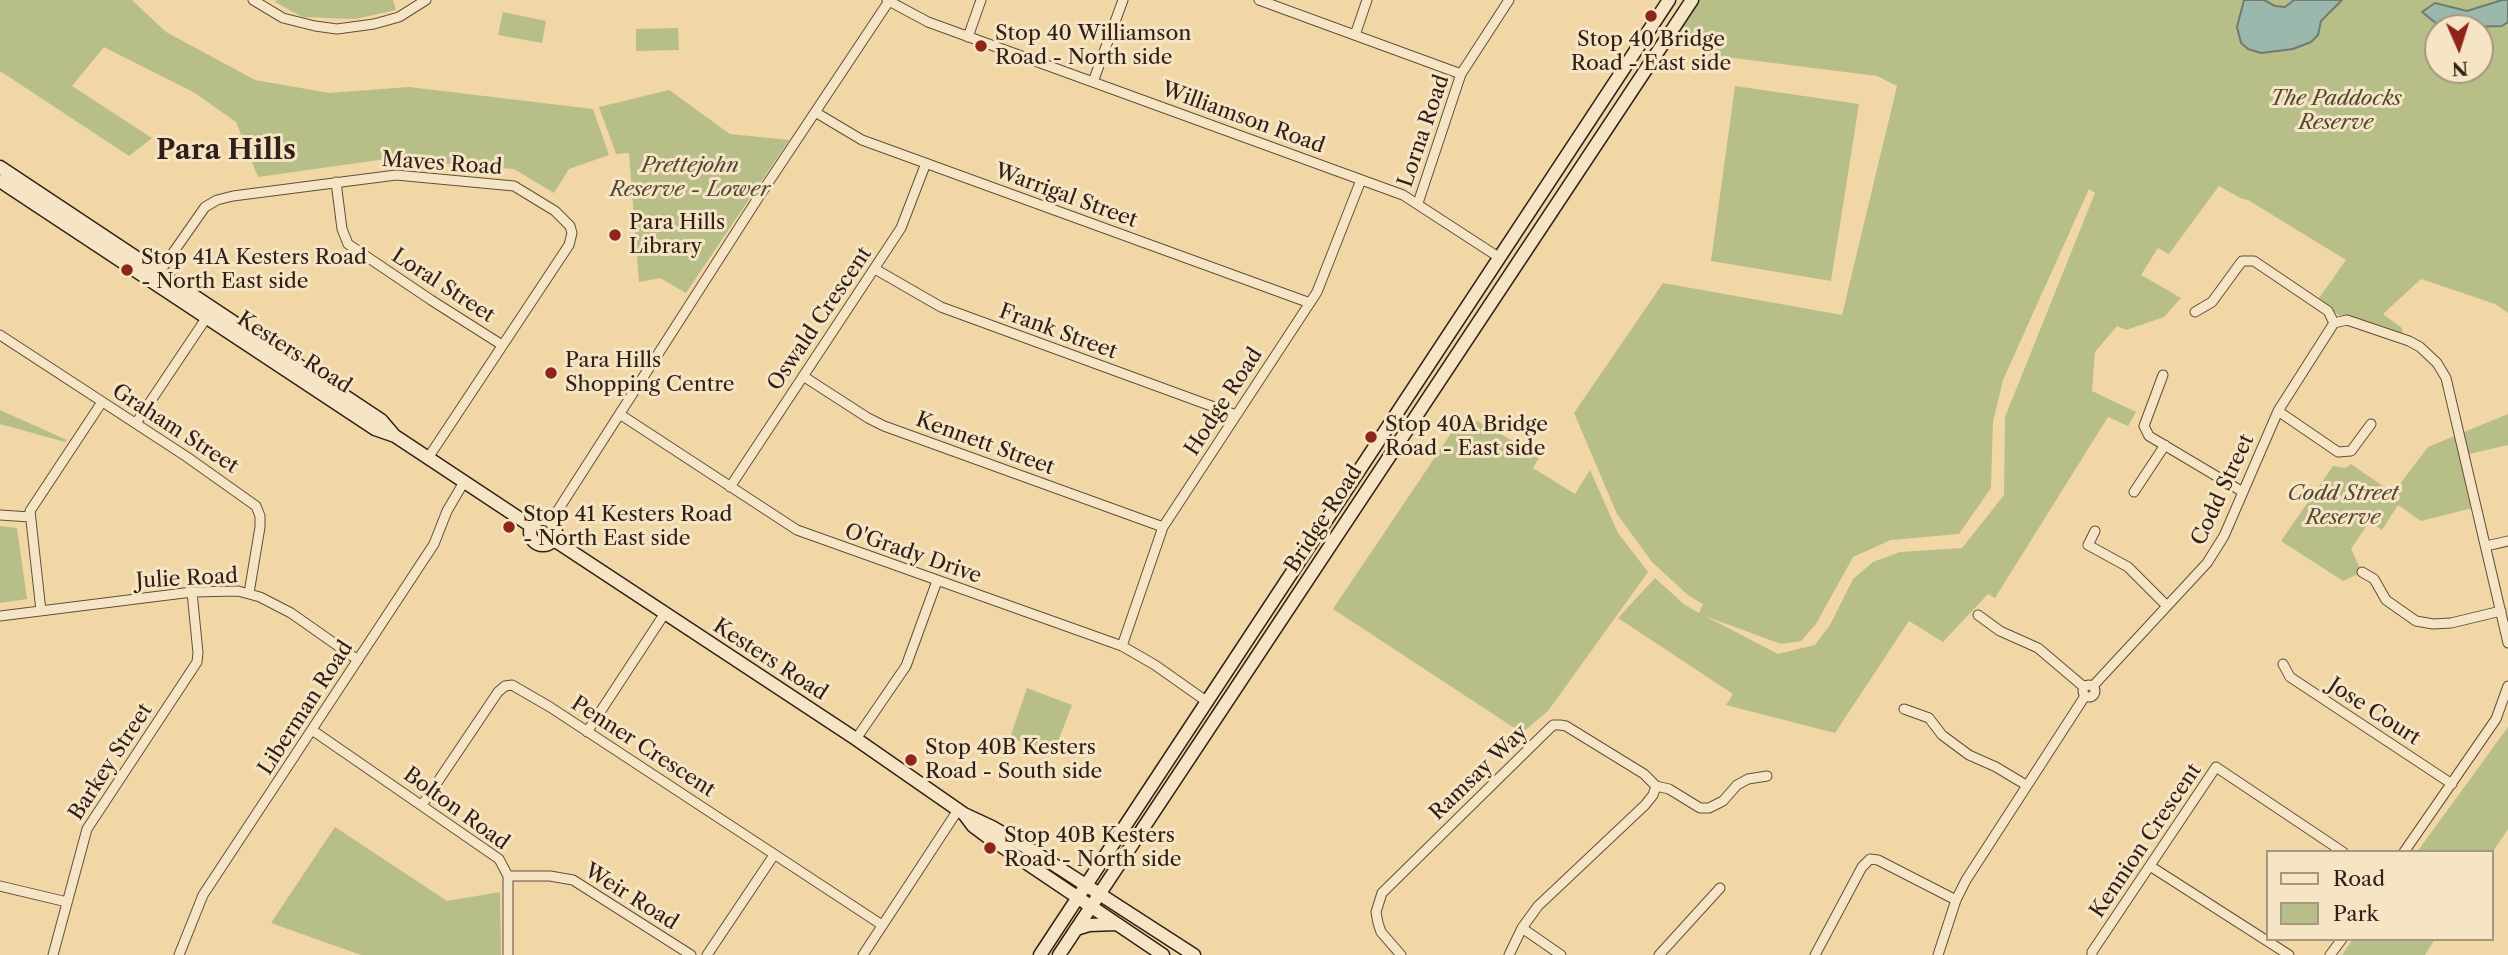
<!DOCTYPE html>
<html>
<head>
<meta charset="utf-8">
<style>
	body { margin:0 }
	#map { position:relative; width:2508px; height:955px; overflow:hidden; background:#f1d7a6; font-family:"Libre Caslon Text",serif }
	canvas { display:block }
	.legend { position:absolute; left:2266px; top:850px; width:228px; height:91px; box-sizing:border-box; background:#f6e5c5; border:2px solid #a79680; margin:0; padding:9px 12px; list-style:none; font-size:21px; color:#312018 }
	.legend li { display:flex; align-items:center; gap:14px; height:35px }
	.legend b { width:35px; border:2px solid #a79680 }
	.north { position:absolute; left:2424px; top:14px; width:70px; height:70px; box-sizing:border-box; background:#f6e5c5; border:2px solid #a79680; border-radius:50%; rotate:177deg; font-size:19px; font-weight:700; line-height:28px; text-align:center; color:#312018 }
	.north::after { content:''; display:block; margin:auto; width:24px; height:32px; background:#8f2418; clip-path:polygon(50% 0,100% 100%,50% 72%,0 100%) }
</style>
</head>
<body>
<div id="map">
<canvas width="2508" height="955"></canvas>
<ul class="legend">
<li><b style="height:9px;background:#f6e5c5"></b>Road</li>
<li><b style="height:19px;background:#b8be88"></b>Park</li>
</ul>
<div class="north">N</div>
</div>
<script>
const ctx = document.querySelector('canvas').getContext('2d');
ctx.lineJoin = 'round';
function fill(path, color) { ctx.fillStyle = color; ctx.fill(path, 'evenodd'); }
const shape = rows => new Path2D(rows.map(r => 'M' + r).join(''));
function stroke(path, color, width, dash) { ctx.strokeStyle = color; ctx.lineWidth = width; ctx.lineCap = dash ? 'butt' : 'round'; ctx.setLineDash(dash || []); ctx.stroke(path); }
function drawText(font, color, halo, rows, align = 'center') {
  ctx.font = font + ' "Libre Caslon Text",serif'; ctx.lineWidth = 6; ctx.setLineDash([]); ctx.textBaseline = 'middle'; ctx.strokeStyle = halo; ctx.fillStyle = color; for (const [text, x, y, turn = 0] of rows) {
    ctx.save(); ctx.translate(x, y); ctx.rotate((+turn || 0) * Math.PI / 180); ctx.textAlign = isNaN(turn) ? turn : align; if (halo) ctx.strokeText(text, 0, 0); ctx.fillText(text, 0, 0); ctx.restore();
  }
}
fill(shape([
	[0,0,132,0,166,32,255,80,329,93,409,87,593,109,609,155,569,169,554,193,514,169,386,159,258,177,236,122,195,93,104,47,72,86,152,138,129,156,0,71],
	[277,0,393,0,396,10,355,19,302,17,275,2],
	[1691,0,2508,0,2508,313,2495,304,2421,279,2383,314,2402,328,2403,334,2338,315,2319,298,2346,260,2248,200,2242,199,2219,186,2169,254,2158,248,2141,275,2181,298,2164,317,2126,330,2117,326,2095,352,2092,391,2136,412,2128,426,2108,417,1995,598,1988,594,1943,642,1909,621,1835,733,1726,705,1733,694,1618,618,1655,578,1685,605,1699,613,1703,604,1689,596,1652,562,1617,514,1574,413,1663,283,1842,315,1897,86,1877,76,1710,55,1671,31],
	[2438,28,2480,28,2480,70,2438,70],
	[2089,189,2095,193,2005,417,2004,495,1962,548,1900,552,1873,562,1853,579,1830,625,1815,645,1778,654,1705,616,1781,644,1801,641,1816,624,1853,557,1891,540,1959,534,1991,488,1993,422,2003,380],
	[503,12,546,21,542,43,498,35],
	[678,28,679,50,636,51,636,29],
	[1735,86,1859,104,1831,281,1711,261],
	[669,90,730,134,789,140,686,293,660,278,639,282,629,153,616,154,599,107],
	[0,410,67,440,65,442,0,424],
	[2508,414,2508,445,2465,455,2477,507,2421,521,2398,505,2382,530,2369,522,2351,549,2362,572,2343,581,2281,541,2333,466,2346,468,2351,464,2393,493,2428,447],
	[1477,421,1540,456,1533,468,1575,494,1590,470,1618,533,1648,572,1548,711,1522,733,1333,609,1454,429],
	[0,526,17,528,27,599,0,603],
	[1027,688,1072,705,1054,752,1010,738],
	[2508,727,2508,829,2492,853,2417,852],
	[335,827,447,901,500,892,501,955,361,955,271,923],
	[2353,939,2435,939,2425,955,2342,955]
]), '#b8be88');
const water = shape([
	[2244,0,2264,0,2275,6,2285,7,2294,0,2342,0,2321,21,2318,35,2311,42,2293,49,2261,53,2248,49,2241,43,2237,27,2244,0],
	[2502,0,2508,0,2508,22,2502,26,2442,28,2422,12,2435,3,2467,11,2502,0]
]);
fill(water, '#9bb8ac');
stroke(water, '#717b71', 2);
const street = shape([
	[253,0,283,18,315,26,337,29,374,24,399,17,426,0],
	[887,0,928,22,1403,195,1500,258],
	[1259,0,1461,74],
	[1355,35,1367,0],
	[968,37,981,0],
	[1093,82,1123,0],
	[815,112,862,140,1310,303],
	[336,182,342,229,348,244,431,300,502,345],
	[1418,203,1461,74,1509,0],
	[875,269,941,307,1236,415],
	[156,277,205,207,217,200,233,196,396,175,514,186,555,211,570,226,572,233,569,245,428,458],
	[2195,312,2212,302,2242,261,2254,261,2328,311,2334,323],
	[2334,323,2347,320,2409,341,2420,347,2437,363,2446,378,2508,643],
	[0,335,187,457,256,506,260,516,260,527,249,593],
	[2163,375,2144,426,2149,436,2243,492],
	[803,376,868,418,884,426,1163,527],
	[2278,411,2338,452,2351,451,2371,424],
	[621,415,797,530,1122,646,1155,665,1206,701],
	[136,423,209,314],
	[730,487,901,228,926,163],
	[2134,492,2165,445],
	[0,515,30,517],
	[551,521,758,198,889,1],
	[2095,531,2088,545,2128,567,2167,606],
	[2486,546,2508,541],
	[2362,572,2374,579,2386,600,2416,621,2433,624,2451,623,2501,611],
	[41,611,30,511,102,402],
	[1978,615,2000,631,2038,648,2084,687],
	[0,616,192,592,238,591,260,597,291,613,358,660],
	[1122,646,1163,527,1317,292,1361,180],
	[2283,664,2290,677,2452,784],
	'2083 691a6 6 0 1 1 12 0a6 6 0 1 1-12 0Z',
	[2093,686,2207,563,2224,536,2278,411,2334,323],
	[1904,709,1929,718,1942,735,1969,755,1996,767,2026,785],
	[312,730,499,859,508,876,508,955],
	[587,732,665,613],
	[856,739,906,666,937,581],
	[1656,786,1669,789,1700,808,1709,808,1723,801,1737,785,1748,779,1767,776],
	[422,805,498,692,505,686,512,685,550,707,882,925],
	[2404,852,2496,719,2508,686],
	[2150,866,2289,955],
	[508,876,550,876,573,880,691,955],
	[0,886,67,902],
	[1522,928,1561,955],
	[53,955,87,829,197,662,198,653,192,592],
	[179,955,203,895,434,544,447,511,464,482],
	[707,955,774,855],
	[863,955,958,810],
	[1401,955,1381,932,1378,923,1376,912,1382,893,1553,725,1560,725,1566,726,1644,774,1656,786,1653,795,1645,805,1538,906,1522,928,1509,955],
	[1659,955,1720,888],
	[1815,955,1862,867,1870,859,1878,860,1956,900],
	[1938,955,1956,900,1966,880,2085,696],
	[2092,955,2092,952,2216,767,2343,852],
	[2330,955,2342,939]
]);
const secondary = shape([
	[0,167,381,420,393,434],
	[0,181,375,429,395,436,531,526],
	'530 532a13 13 0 1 1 26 0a13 13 0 1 1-26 0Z',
	[554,540,856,739,964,814,992,827,1036,853,1194,955],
	[964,814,973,826,985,835,1163,955],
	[1076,929,1089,925,1115,924],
	[1040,955,1669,0],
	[1059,955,1692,0]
]);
stroke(street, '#614e3c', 11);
stroke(secondary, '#312018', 15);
stroke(street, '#f6e5c5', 9);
stroke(secondary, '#f6e5c5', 12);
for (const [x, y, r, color] of [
	[1651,16,7,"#8f2418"],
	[981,46,7,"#8f2418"],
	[615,235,7,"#8f2418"],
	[127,270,7,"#8f2418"],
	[551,373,7,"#8f2418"],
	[1371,437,7,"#8f2418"],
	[509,527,7,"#8f2418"],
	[911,760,7,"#8f2418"],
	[990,848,7,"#8f2418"]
]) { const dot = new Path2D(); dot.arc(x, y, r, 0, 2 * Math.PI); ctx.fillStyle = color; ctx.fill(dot); stroke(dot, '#f6e5c5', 2.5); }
drawText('21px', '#312018', '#f6e5c5', [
	["Stop 40 Williamson",995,34],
	["Road - North side",995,58],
	["Stop 40 Bridge",1651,40,"center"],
	["Road - East side",1651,64,"center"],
	["Para Hills",629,223],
	["Library",629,247],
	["Stop 41A Kesters Road",141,258],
	["- North East side",141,282],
	["Para Hills",565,361],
	["Shopping Centre",565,385],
	["Stop 40A Bridge",1385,425],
	["Road - East side",1385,449],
	["Stop 41 Kesters Road",523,515],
	["- North East side",523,539],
	["Stop 40B Kesters",925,748],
	["Road - South side",925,772],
	["Stop 40B Kesters",1004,836],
	["Road - North side",1004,860]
], 'left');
drawText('italic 21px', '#534834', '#f6e5c5', [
	["The Paddocks",2336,99],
	["Reserve",2336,123],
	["Prettejohn",690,166],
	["Reserve - Lower",690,190],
	["Codd Street",2343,494],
	["Reserve",2343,518]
]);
drawText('21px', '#312018', '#f6e5c5', [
	["Williamson Road",1243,118,20],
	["Lorna Road",1424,131,-71],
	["Maves Road",442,164,4],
	["Warrigal Street",1066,196,20],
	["Loral Street",443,286,33],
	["Oswald Crescent",820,319,-56],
	["Frank Street",1058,332,20],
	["Kesters Road",294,353,33],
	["Hodge Road",1224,402,-57],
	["Graham Street",175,429,33],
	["Kennett Street",985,444,20],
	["Codd Street",2223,490,-65],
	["Bridge Road",1324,519,-57],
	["O'Grady Drive",913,554,19],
	["Julie Road",187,579,-3],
	["Kesters Road",770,660,33],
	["Liberman Road",306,708,-57],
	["Jose Court",2374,712,33],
	["Penner Crescent",643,747,33],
	["Barkey Street",111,762,-57],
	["Ramsay Way",1479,773,-44],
	["Bolton Road",456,809,36],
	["Kennion Crescent",2146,841,-56],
	["Weir Road",631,897,32]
]);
drawText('bold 28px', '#312018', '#f6e5c5', [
	["Para Hills",226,151]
]);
</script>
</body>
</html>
